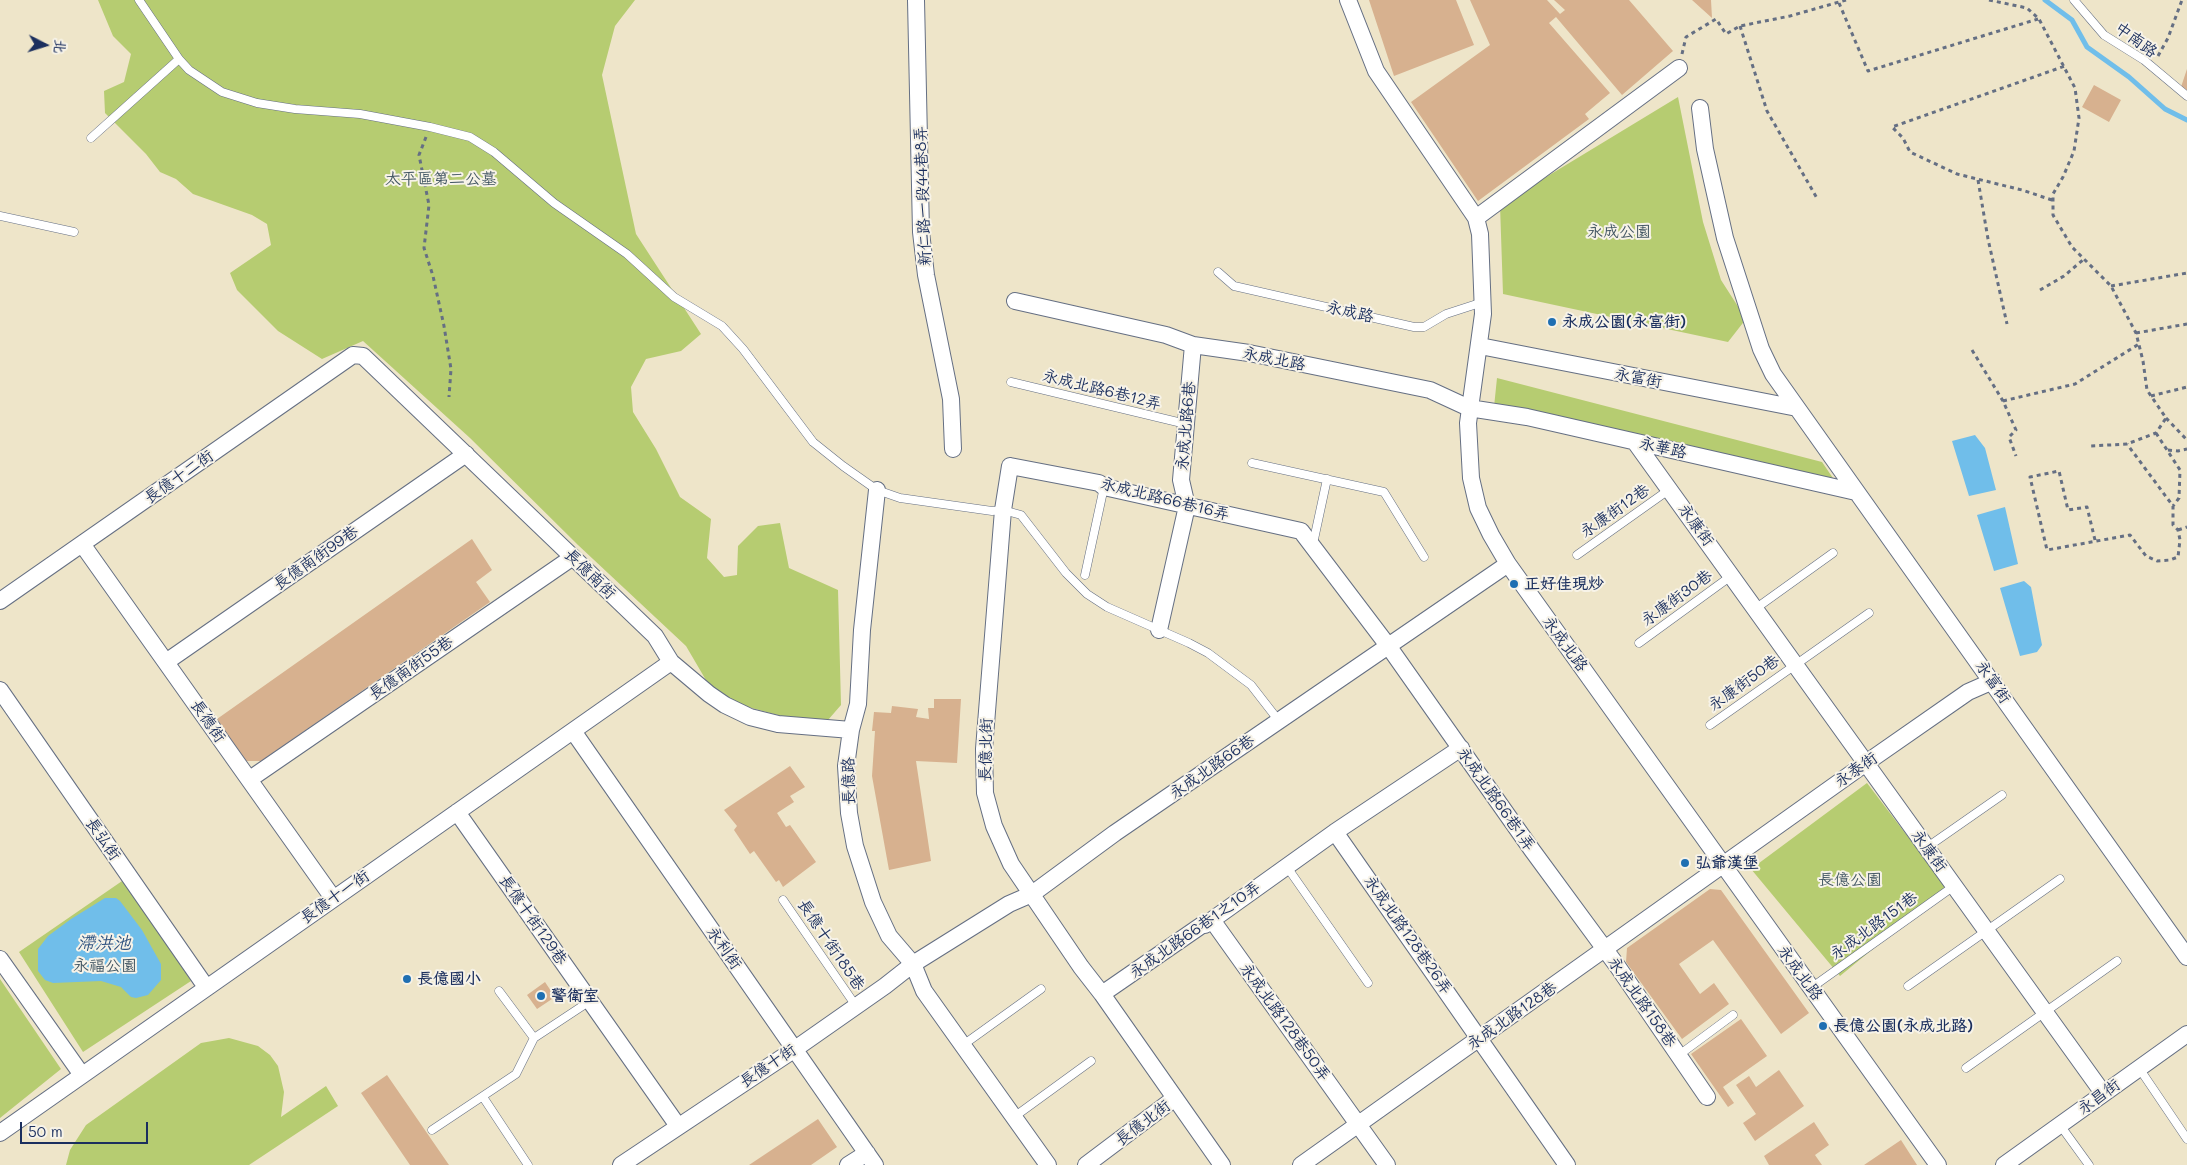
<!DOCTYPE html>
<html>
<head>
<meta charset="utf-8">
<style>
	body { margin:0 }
	#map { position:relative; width:2187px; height:1165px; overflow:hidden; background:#eee5c9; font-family:Mali,"LXGW WenKai TC",sans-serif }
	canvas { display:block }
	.north { position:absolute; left:20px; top:20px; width:50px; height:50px; -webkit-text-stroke:4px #f7f3e8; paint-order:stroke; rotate:95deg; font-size:14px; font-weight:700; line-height:20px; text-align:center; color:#1b2f5e }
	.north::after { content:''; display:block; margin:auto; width:18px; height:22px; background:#1b2f5e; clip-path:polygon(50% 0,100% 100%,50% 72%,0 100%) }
	.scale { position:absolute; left:20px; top:1122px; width:128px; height:22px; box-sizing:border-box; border:2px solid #1b2f5e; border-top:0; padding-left:6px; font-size:15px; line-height:18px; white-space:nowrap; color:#1b2f5e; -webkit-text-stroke:4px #f7f3e8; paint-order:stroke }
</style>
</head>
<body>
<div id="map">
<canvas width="2187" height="1165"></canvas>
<div class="north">北</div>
<div class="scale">50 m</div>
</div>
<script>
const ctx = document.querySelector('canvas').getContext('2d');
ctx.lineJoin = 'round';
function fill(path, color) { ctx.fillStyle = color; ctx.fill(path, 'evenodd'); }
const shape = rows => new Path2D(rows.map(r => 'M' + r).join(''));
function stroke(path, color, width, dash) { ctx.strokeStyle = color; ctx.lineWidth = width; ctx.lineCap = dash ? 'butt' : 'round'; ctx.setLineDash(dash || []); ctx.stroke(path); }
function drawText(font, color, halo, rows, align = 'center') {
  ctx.font = font + ' Mali,"LXGW WenKai TC",sans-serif'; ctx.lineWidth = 4; ctx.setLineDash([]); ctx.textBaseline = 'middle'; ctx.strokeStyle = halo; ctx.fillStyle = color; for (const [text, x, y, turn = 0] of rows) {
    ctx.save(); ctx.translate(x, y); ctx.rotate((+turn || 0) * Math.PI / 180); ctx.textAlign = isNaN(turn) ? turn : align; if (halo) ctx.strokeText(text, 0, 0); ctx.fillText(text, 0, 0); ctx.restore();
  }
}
fill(shape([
	[98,0,635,0,615,26,602,75,636,234,701,334,681,351,646,359,631,387,633,412,656,449,680,497,711,519,707,558,724,577,737,575,738,546,758,526,780,523,789,568,838,590,841,705,828,720,785,717,737,704,710,687,686,646,578,545,470,438,363,341,322,359,278,331,237,290,230,273,271,245,267,224,252,215,193,194,176,179,160,172,146,154,105,113,104,91,124,82,131,54,113,36],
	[1678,97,1703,222,1721,280,1746,319,1728,342,1503,294,1500,205],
	[1497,378,1822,462,1837,484,1494,407],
	[1867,783,1947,888,1840,976,1751,869],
	[125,879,191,981,83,1052,19,952],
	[0,979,61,1069,0,1118],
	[229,1038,258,1046,270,1055,278,1066,284,1092,281,1117,326,1086,338,1106,249,1165,66,1165,70,1150,86,1125,201,1043]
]), '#b6cc71');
fill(shape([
	[1975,435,1985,448,1996,490,1969,496,1952,441],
	[2005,507,2018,564,1994,571,1977,515],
	[2024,581,2031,587,2042,645,2037,652,2020,656,2000,588],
	[105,898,116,898,120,901,142,930,161,964,161,980,148,995,136,998,131,997,121,987,101,981,53,983,45,980,38,971,38,949,48,936,71,919]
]), '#70beea');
stroke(shape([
	[2045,0,2072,20,2087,47,2129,77,2165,109,2187,120]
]), '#70beea', 5);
fill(shape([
	[1369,0,1456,0,1474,45,1394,76],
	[1470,0,1547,0,1560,14,1565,10,1554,0,1629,0,1673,51,1622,95,1556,17,1549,23,1610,93,1585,114,1589,119,1478,201,1411,102,1490,45],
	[1692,0,1711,0,1712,18],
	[2187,69,2187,91,2181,87],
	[2094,85,2121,100,2109,122,2082,107],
	[472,539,492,570,476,582,490,602,261,761,246,761,217,719],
	[934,699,961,699,957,763,916,761,931,861,889,870,872,776,875,731,872,731,874,712,891,713,892,706,918,709,916,717,929,719,928,708,934,708],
	[790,766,805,787,790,796,794,802,777,813,786,827,790,825,816,862,783,887,779,880,776,882,754,851,750,854,734,830,737,826,724,810],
	[1710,889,1721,890,1809,1013,1781,1034,1713,940,1679,964,1700,994,1714,983,1729,1004,1682,1039,1626,962,1627,948],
	[545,982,555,997,537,1009,527,995],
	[1741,1019,1767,1056,1723,1087,1734,1103,1728,1107,1691,1054],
	[1779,1070,1804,1106,1755,1141,1743,1123,1756,1114,1736,1085,1749,1076,1756,1087],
	[387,1075,449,1165,410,1165,361,1093],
	[818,1119,837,1147,811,1165,749,1165],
	[1814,1122,1829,1145,1815,1155,1822,1165,1769,1165,1764,1156],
	[1901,1140,1917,1165,1864,1165]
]), '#d7b18f');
const service = shape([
	[139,0,179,59,189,70,222,92,257,103,295,109,360,114,430,127,470,137,494,152,554,203,627,254,674,297,722,326,743,349,813,442,843,466,877,490,900,498,992,511,1003,510,1021,515,1066,573,1087,594,1107,607,1189,643,1208,653,1251,685,1279,721],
	[2074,0,2104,35,2144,60,2187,96],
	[91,138,179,59],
	[0,216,74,232],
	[1218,272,1234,286,1414,327,1424,327,1446,314,1483,302],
	[1011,382,1186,424],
	[1252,463,1384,492,1424,557],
	[1313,544,1327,479],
	[1577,555,1670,489],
	[1085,575,1104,487],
	[1755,609,1833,553],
	[1639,643,1731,576],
	[1710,725,1869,613],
	[1926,848,2002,795],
	[1287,867,1368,983],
	[783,900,856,1006],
	[1908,986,2060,879],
	[1811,988,1954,886],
	[499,991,534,1038],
	[963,1045,1041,989],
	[1679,1055,1733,1015],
	[1966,1068,2117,961],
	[2139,1068,2187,1139],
	[483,1097,528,1165],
	[1014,1117,1091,1061],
	[2060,1125,2089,1165],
	[432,1130,516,1074,534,1038,590,1001]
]);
const minor = shape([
	[916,0,921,232,926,275,951,399,953,449],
	[1348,0,1376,71,1476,218,1480,234,1483,314,1468,423,1471,478,1478,508,1491,535,1508,564,1938,1165],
	[1700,108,1705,149,1725,238,1761,349,1773,374,2187,957],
	[1476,218,1679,68],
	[1015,301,1166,335,1193,345,1249,353,1430,390,1469,408,1527,417,1856,492],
	[1480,346,1797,408],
	[1635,442,2103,1093],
	[877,490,862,630,858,704,851,730,846,766,849,813,855,846,873,902,889,936,913,964,924,991,1048,1165],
	[82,544,333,898],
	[0,601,353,355,363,356,655,636,671,662,709,694,725,705,750,717,778,724,851,730],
	[1159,630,1187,506,1181,480,1193,345],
	[166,662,466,454],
	[0,690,206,987],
	[573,731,875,1165],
	[250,779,573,557],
	[457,812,678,1126],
	[1335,832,1567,1165],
	[1212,920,1387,1165],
	[0,959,82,1075],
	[1102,994,1202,925,1205,925,1335,832,1461,748],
	[0,1133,671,662],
	[621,1165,795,1049,885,986,913,964,1009,904,1032,894,1115,833,1508,564],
	[848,1165,867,1153],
	[1086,1165,1175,1098],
	[1222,1165,1102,994,1081,967,1011,864,994,826,985,793,984,749,1003,510,1010,466,1099,483,1104,487,1301,531,1389,647,1532,850,1618,967,1707,1097],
	[1301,1165,1866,763,1968,692,1993,681],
	[2004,1165,2187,1034]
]);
stroke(service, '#656f83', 9);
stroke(minor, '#656f83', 18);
stroke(shape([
	[1989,0,2027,8,2039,19,2075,88,2079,118,2074,151,2063,177,2053,194,2053,215,2072,247,2111,286,2136,333,2143,361,2147,390,2166,418,2156,433,2127,444,2091,446],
	[1839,3,1868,71,2038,19],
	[1740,26,1767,111,1818,200],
	[1682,54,1686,37,1716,19,1726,34,1740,26,1790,16,1846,0],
	[2158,56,2168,38,2182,0],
	[426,137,419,155,429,205,424,248,433,276,444,326,451,369,449,397],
	[1978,180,1988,239,2007,324],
	[2052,200,2022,190,1957,174,1910,152,1903,138,1892,127,2065,66],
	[2111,286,2187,273],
	[2040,290,2064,276,2084,259],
	[2136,333,2187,324],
	[1972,350,2003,401,2016,430,2009,437,2016,456],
	[2151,396,2187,387],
	[2003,401,2075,384,2139,344],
	[2166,418,2187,440],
	[2156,433,2180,470,2179,498,2173,506],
	[2168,450,2178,451,2187,449],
	[2178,530,2187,527],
	[2095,540,2087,507,2068,510,2059,471,2030,477,2047,550,2130,535,2146,556,2157,561,2170,560,2178,557,2180,540,2178,530,2173,525,2173,506,2127,444]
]), '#656f83', 3, [4, 4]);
stroke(service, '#fff', 8);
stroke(minor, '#fff', 16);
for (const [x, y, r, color] of [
	[1552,322,5,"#1f6fb2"],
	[1514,584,5,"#1f6fb2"],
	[1685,863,5,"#1f6fb2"],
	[407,979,5,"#1f6fb2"],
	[541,996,5,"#1f6fb2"],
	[1823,1026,5,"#1f6fb2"]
]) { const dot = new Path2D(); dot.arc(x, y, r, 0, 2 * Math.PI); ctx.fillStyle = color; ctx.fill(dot); stroke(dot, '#f7f3e8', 2); }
drawText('16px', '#1b2f5e', '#f7f3e8', [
	["中南路",2136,40,36],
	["新仁路一段44巷8弄",923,196,-92],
	["永成路",1350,312,13],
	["永成北路",1274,359,11],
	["永富街",1638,378,11],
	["永成北路6巷12弄",1102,390,14],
	["永成北路6巷",1186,426,-85],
	["永華路",1663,448,13],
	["長億十二街",179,477,-35],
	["永成北路66巷16弄",1165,499,14],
	["永康街12巷",1615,511,-35],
	["永康街",1696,525,54],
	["長億南街99巷",316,558,-35],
	["長億南街",590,574,44],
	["永康街30巷",1677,598,-36],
	["永成北路",1565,644,54],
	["長億南街55巷",411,668,-35],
	["永富街",1993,682,55],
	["永康街50巷",1744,683,-36],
	["長德街",208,721,55],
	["長億北街",986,750,-89],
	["永成北路66巷",1212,767,-35],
	["永泰街",1856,770,-35],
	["長億路",849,781,-91],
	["永成北路66巷1弄",1496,799,55],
	["長弘街",103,839,55],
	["永康街",1929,851,54],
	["長億十一街",335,897,-35],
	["長億十街129巷",533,920,55],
	["永成北路151巷",1874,926,-36],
	["永成北路66巷1之10弄",1195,930,-35],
	["永成北路128巷26弄",1408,935,55],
	["長億十街185巷",831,945,56],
	["永利街",724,948,55],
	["永成北路",1800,973,54],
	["永成北路158巷",1642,1002,55],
	["永成北路128巷",1512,1016,-35],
	["永成北路128巷50弄",1285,1022,54],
	["長億十街",768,1066,-34],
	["永昌街",2099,1097,-36],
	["長億北街",1143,1123,-37]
]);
drawText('16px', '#425663', '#f7f3e8', [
	["太平區第二公墓",441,179],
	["永成公園",1619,232],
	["長億公園",1850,880],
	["永福公園",105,966]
]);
drawText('bold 16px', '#1b2f5e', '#f7f3e8', [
	["永成公園(永富街)",1562,322],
	["正好佳現炒",1524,584],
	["弘爺漢堡",1695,863],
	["長億國小",417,979],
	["警衛室",551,996],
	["長億公園(永成北路)",1833,1026]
], 'left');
drawText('italic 18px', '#305381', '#f7f3e8', [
	["滯洪池",104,943]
]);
</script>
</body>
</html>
